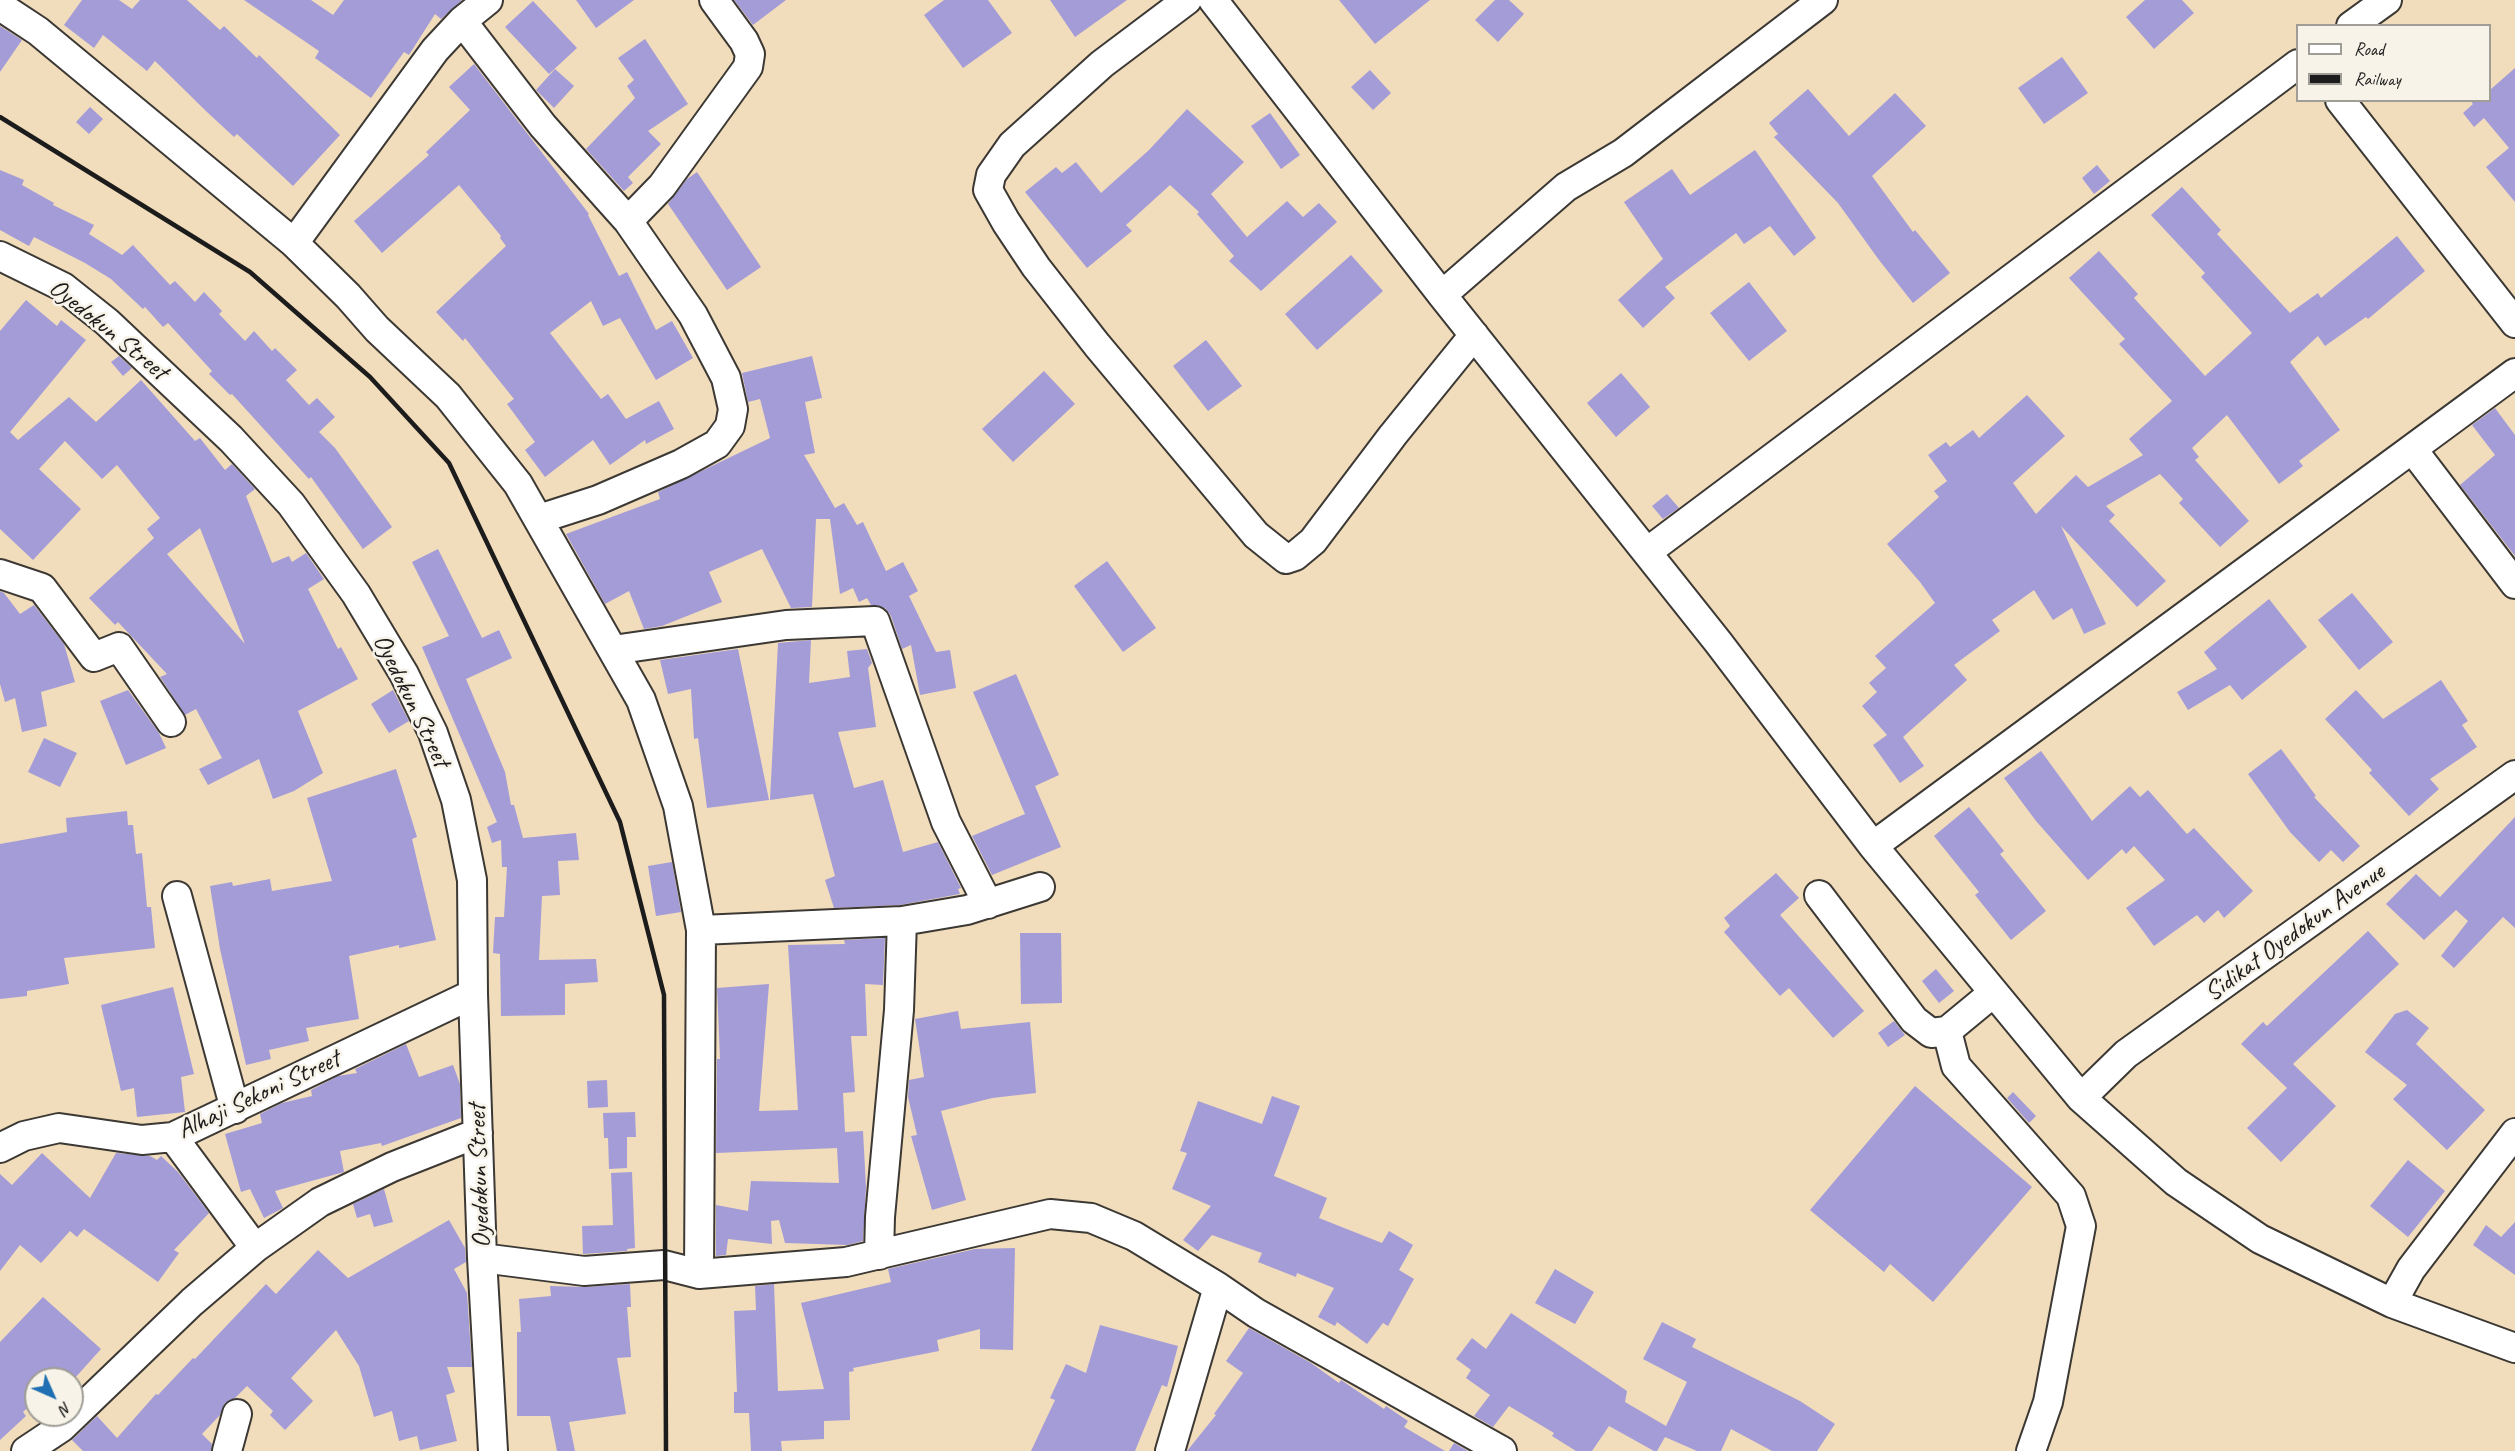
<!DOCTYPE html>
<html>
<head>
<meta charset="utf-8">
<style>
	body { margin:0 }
	#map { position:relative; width:2515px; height:1451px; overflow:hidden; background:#f1dcbc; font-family:Caveat,sans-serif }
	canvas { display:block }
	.legend { position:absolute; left:2296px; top:24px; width:195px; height:78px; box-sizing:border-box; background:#f7f3e8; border:2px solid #9f9d96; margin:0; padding:8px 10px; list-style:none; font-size:18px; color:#1c1c1c }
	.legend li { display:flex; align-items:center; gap:12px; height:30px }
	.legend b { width:30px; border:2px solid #9f9d96 }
	.north { position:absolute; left:24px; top:1367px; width:60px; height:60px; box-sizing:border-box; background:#f7f3e8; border:2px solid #9f9d96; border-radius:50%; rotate:135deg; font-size:16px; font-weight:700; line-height:24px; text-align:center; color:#1c1c1c }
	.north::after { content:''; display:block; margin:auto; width:21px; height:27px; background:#1f6fb2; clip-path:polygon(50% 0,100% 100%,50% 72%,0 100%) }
</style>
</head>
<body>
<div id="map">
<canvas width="2515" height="1451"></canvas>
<ul class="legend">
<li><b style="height:8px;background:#fff"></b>Road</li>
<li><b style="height:8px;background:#1c1c1c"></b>Railway</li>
</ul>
<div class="north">N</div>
</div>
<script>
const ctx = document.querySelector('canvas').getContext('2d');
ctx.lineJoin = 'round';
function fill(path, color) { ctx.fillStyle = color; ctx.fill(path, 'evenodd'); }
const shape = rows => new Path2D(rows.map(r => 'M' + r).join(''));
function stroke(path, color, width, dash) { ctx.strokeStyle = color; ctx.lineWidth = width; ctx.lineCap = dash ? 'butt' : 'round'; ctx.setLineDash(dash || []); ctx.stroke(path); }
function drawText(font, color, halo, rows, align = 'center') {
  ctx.font = font + ' Caveat,sans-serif'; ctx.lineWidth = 5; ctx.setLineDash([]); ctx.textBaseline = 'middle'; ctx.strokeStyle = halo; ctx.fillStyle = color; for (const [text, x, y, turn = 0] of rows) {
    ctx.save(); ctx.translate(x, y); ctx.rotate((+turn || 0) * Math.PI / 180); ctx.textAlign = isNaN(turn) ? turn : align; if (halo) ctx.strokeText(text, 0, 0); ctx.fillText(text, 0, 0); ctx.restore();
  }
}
fill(shape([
	[82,0,119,0,132,9,140,0,187,0,220,30,224,26,257,58,259,55,340,135,293,186,237,134,234,137,207,112,155,61,147,71,103,35,94,48,64,25],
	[244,0,311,0,333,15,344,0,462,0,441,19,435,14,409,55,404,52,371,98,315,58,319,51],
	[576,0,634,0,596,28],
	[734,0,786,0,753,25],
	[944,0,988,0,1012,33,963,68,924,15],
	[1050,0,1127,0,1075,37],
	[1339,0,1430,0,1375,44],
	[1495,0,1509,0,1524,14,1498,42,1475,20],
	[2145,0,2182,0,2194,13,2154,49,2126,17],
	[533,1,577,48,549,74,505,27],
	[0,26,22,40,0,72],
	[645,39,688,104,648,131,661,144,628,177,633,183,624,191,586,149,635,98,627,86,634,80,618,58],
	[2062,57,2088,93,2044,124,2018,88],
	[474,64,589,214,588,215,619,276,627,272,656,330,672,321,693,358,656,380,620,318,603,326,591,301,550,333,601,399,608,394,626,419,659,401,674,429,646,444,645,440,610,465,593,440,545,477,525,450,535,442,507,404,514,399,465,338,463,341,436,312,506,246,500,238,501,236,459,185,382,253,354,221,429,155,426,152,470,110,449,87],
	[2515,68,2515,202,2486,167,2509,148,2484,118,2474,127,2463,113,2473,104,2470,100,2490,100,2490,90],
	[555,69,574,86,554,108,536,90],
	[1370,70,1391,93,1373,110,1351,87],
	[1808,89,1849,136,1895,93,1926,126,1872,176,1913,232,1915,230,1950,273,1913,303,1879,260,1838,203,1774,137,1778,134,1769,123],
	[90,107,103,119,89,134,76,122],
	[1187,109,1244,162,1211,194,1247,237,1287,201,1303,217,1319,203,1337,222,1261,291,1229,261,1234,256,1197,214,1199,212,1170,185,1126,225,1132,231,1087,268,1025,192,1056,167,1062,173,1076,162,1101,193,1149,150],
	[1270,113,1300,155,1281,169,1251,126],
	[1755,150,1816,238,1794,256,1770,226,1744,244,1736,233,1665,287,1675,298,1643,328,1618,300,1663,259,1624,202,1672,169,1690,195],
	[2097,165,2110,181,2094,194,2082,178],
	[0,170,24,180,22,185,54,203,53,205,94,225,89,234,122,255,133,245,170,285,175,281,195,302,204,292,222,311,219,314,245,341,254,331,272,351,275,348,297,370,286,380,309,405,317,398,335,417,319,432,335,448,392,527,363,549,311,477,309,479,232,394,230,395,209,374,212,371,168,323,163,327,145,307,143,309,111,279,85,263,34,237,29,246,0,230],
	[697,172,761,267,727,290,668,204,687,179],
	[2182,187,2221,230,2217,234,2290,313,2318,293,2321,298,2397,236,2425,271,2368,319,2366,317,2325,346,2318,336,2290,362,2340,430,2299,461,2303,466,2279,484,2227,415,2192,448,2199,457,2195,460,2249,521,2220,547,2179,503,2183,499,2160,474,2106,506,2115,515,2109,521,2166,581,2137,607,2061,526,2106,624,2084,634,2072,608,2053,620,2034,590,1992,620,2000,631,1954,665,1967,680,1903,737,1924,766,1900,783,1873,745,1887,735,1862,706,1877,692,1869,683,1886,668,1875,656,1935,603,1920,582,1887,544,1939,497,1934,491,1947,481,1928,455,1946,442,1950,447,1973,430,1979,438,2027,395,2065,436,2013,483,2036,514,2076,475,2088,487,2143,455,2129,439,2172,401,2119,344,2125,339,2069,278,2099,251,2138,294,2134,298,2205,376,2252,333,2201,277,2205,273,2151,215],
	[1351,255,1383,291,1317,350,1285,314],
	[1749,282,1787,331,1749,361,1710,313],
	[26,300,57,326,61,320,86,340,10,432,18,440,69,397,96,422,141,380,195,441,200,438,225,470,232,464,255,489,246,496,272,563,289,556,292,562,306,553,324,579,308,589,338,649,341,647,358,679,298,711,323,773,294,791,273,799,259,759,208,785,199,769,222,758,196,709,185,715,160,677,167,674,118,622,115,625,89,598,154,538,147,529,160,518,117,465,102,479,65,441,39,469,81,509,33,560,0,529,0,331],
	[200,528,245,644,167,554],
	[1206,340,1242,386,1208,411,1173,366],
	[119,356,132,368,123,376,111,362],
	[812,356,822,398,805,402,815,453,804,455,835,508,844,503,857,525,863,522,886,571,903,562,918,591,909,596,936,652,950,650,956,688,920,695,911,645,902,649,891,616,885,608,871,605,867,598,859,602,853,588,840,594,830,519,816,519,812,607,791,608,762,549,709,572,722,602,662,626,644,629,629,591,605,604,566,534,660,499,658,492,770,438,760,399,748,402,742,373],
	[1044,371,1075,404,1013,462,982,429],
	[1621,373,1650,407,1616,437,1587,403],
	[2495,408,2515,435,2515,556,2460,485,2495,455,2472,425],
	[1667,494,1679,508,1663,519,1652,506],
	[438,549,482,638,499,630,512,658,466,679,505,772,511,805,514,805,523,838,576,833,579,860,558,861,560,895,542,896,539,960,596,959,598,982,565,984,565,1015,501,1016,500,954,493,953,495,917,504,917,507,867,502,867,501,840,492,843,487,827,497,822,422,647,449,636,412,562],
	[1107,561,1156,628,1123,652,1074,586],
	[0,591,4,593,20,614,34,605,64,644,75,682,41,692,47,726,22,732,15,698,5,702,0,684],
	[2352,593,2393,642,2359,670,2318,620],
	[2269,599,2307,647,2242,700,2230,685,2188,710,2177,692,2217,669,2204,652],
	[811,640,809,683,850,677,847,651,867,649,872,663,868,668,876,727,838,732,854,788,883,780,903,852,938,842,961,888,958,889,960,894,900,905,834,908,825,880,835,876,813,794,770,800,778,643],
	[738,649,769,800,707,808,698,738,694,739,691,689,668,694,660,660],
	[1016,674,1059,775,1035,786,1061,847,992,875,972,836,1025,814,973,692],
	[2441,680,2468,721,2462,725,2477,747,2430,779,2439,789,2409,816,2369,773,2372,770,2325,719,2356,690,2383,719],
	[128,690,159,733,166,748,126,765,100,701],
	[393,690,409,721,389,733,371,704],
	[44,738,77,753,60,787,28,772],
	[2281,749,2316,796,2314,797,2360,846,2343,862,2331,850,2319,862,2290,832,2248,774],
	[2041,751,2092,821,2130,786,2140,797,2148,790,2187,834,2194,828,2253,891,2224,918,2218,910,2204,923,2197,915,2154,946,2126,908,2165,880,2134,846,2126,854,2122,849,2088,880,2036,821,2004,778],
	[396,769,417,837,412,839,436,940,399,948,399,945,349,956,359,1019,306,1028,309,1041,269,1050,271,1059,246,1065,220,949,210,886,232,882,233,886,270,879,272,891,332,881,307,798],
	[1969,807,2004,851,2000,854,2046,911,2011,940,1975,895,1979,892,1934,836],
	[127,811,128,825,133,825,136,854,142,853,147,907,151,907,155,948,64,958,69,984,27,991,27,996,0,999,0,844,67,832,66,818],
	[2515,817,2515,928,2503,917,2454,968,2441,956,2468,921,2456,910,2424,940,2386,904,2416,874,2440,897],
	[672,862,681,912,656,916,648,866],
	[1776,873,1799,898,1780,915,1864,1011,1833,1038,1789,988,1780,996,1724,932,1730,926,1724,918],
	[2368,931,2399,964,2293,1064,2336,1106,2281,1162,2247,1128,2287,1088,2241,1044,2263,1022,2267,1026],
	[1020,933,1061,933,1062,1003,1021,1004],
	[885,938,883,985,865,984,867,1036,851,1036,855,1092,843,1093,845,1132,863,1131,866,1187,863,1241,848,1245,785,1243,779,1220,771,1221,772,1244,728,1239,726,1255,716,1256,716,1205,748,1211,751,1181,839,1183,837,1148,716,1153,717,1059,720,1059,717,988,769,984,759,1111,798,1110,788,945,845,944,844,940],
	[1936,969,1954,991,1939,1003,1922,981],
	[173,987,194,1074,181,1077,185,1112,137,1117,134,1088,121,1091,101,1005],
	[2407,1010,2429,1028,2416,1044,2485,1110,2447,1150,2393,1099,2407,1085,2365,1052,2395,1014],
	[958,1011,961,1029,1030,1022,1036,1093,992,1098,941,1111,966,1200,932,1210,911,1136,917,1135,908,1097,909,1080,924,1077,915,1019],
	[1894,1021,1905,1035,1888,1047,1878,1033],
	[406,1044,419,1077,453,1065,460,1084,461,1118,382,1146,381,1143,340,1151,344,1172,275,1191,283,1208,264,1218,250,1189,241,1192,225,1134,262,1123,260,1114,282,1103,312,1096,311,1090,338,1076,357,1073,355,1069],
	[607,1080,608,1107,588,1108,587,1081],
	[1915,1086,2032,1187,1933,1302,1890,1264,1884,1272,1810,1210],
	[2013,1092,2036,1116,2029,1123,2007,1098],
	[1272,1096,1300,1106,1274,1176,1327,1198,1319,1218,1382,1243,1389,1231,1413,1245,1399,1270,1414,1279,1388,1326,1383,1323,1367,1344,1337,1322,1335,1326,1318,1317,1334,1288,1297,1273,1296,1277,1258,1262,1262,1253,1212,1235,1198,1251,1183,1240,1211,1206,1172,1189,1187,1153,1180,1151,1198,1101,1262,1124],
	[635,1112,636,1137,627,1137,627,1168,609,1169,608,1138,604,1138,603,1113],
	[42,1153,90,1198,116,1153,150,1156,157,1160,161,1156,178,1172,209,1213,174,1250,179,1253,158,1282,84,1229,77,1237,70,1231,41,1263,20,1245,0,1271,0,1174,12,1185],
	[2408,1160,2445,1191,2408,1237,2370,1206],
	[632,1172,635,1248,627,1249,627,1251,583,1254,582,1226,613,1225,611,1173],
	[384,1189,393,1222,374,1227,370,1214,357,1218,353,1204],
	[449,1220,465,1248,466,1262,454,1269,467,1293,472,1367,447,1367,455,1392,446,1395,457,1441,420,1450,417,1436,399,1441,392,1411,374,1417,359,1366,336,1330,291,1378,313,1401,285,1430,270,1415,273,1411,247,1386,235,1398,225,1403,220,1415,202,1434,212,1444,211,1451,83,1451,72,1440,97,1416,117,1438,156,1394,158,1395,193,1358,195,1359,266,1284,276,1294,318,1250,348,1278],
	[2515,1222,2515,1275,2473,1245,2486,1225,2501,1237],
	[1015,1248,1013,1350,980,1349,980,1329,937,1340,939,1351,853,1368,854,1371,849,1372,850,1420,824,1421,824,1439,781,1441,782,1451,751,1451,749,1413,734,1413,734,1392,737,1392,734,1311,756,1310,755,1286,774,1284,778,1391,824,1389,801,1303,891,1282,888,1269,975,1249],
	[1555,1269,1594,1292,1575,1324,1535,1303],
	[630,1284,631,1307,627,1307,631,1357,617,1358,626,1414,569,1422,575,1451,557,1451,550,1416,517,1416,517,1332,521,1332,519,1299,551,1296,550,1286,585,1287],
	[43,1297,101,1349,74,1379,36,1379,36,1400,23,1412,26,1416,0,1440,0,1342],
	[1511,1313,1627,1391,1625,1402,1666,1426,1687,1382,1643,1359,1662,1322,1696,1339,1692,1347,1800,1401,1835,1424,1817,1451,1772,1451,1731,1429,1721,1451,1697,1451,1665,1437,1657,1451,1654,1451,1609,1426,1592,1451,1576,1451,1552,1436,1554,1433,1509,1406,1493,1427,1474,1416,1490,1395,1466,1378,1471,1370,1456,1359,1472,1338,1486,1349],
	[1100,1325,1178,1346,1167,1387,1162,1385,1135,1451,1031,1451,1055,1400,1050,1398,1066,1364,1086,1373],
	[1249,1328,1311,1363,1339,1383,1341,1380,1384,1409,1386,1406,1408,1421,1404,1427,1445,1451,1187,1451,1216,1415,1214,1414,1243,1373,1226,1361],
	[1454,1443,1468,1451,1449,1451]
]), '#a49cd7');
const minor = shape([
	[1187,0,1102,64,1012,145,991,175,988,190,1006,222,1036,267,1097,345,1256,535,1286,559,1295,556,1313,541,1393,435,1474,335],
	[1213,0,1442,295,1718,642,1873,846,2081,1098,2176,1182,2260,1239,2392,1303,2515,1348],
	[0,6,38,31,294,243,348,296,377,329,448,396,518,484,641,700,678,806,701,930,699,1274],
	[462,21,543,126,628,221,693,315,726,378,733,409,730,426,717,444,681,464,598,500,539,519],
	[2351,26,2387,0],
	[2340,100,2515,323],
	[628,221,662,186,748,67,750,54,744,41,714,0],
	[294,243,435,50,462,21,488,0],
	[0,256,63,287,107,322,231,439,291,504,356,594,404,674,433,733,456,800,472,880,473,994,482,1258,493,1451],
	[1442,295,1566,187,1623,153,1823,0],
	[2413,450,2515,584],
	[1647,552,2298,64],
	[0,574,42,588,94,657,119,647,171,722],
	[613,650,786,625,875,621,946,822,988,904],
	[1873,846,2515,373],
	[1819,895,1914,1020,1931,1033,1947,1031,1993,993],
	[177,896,235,1109],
	[701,930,902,921,967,910,1040,887],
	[1947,1031,1956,1066,2071,1196,2081,1226,2048,1402,2031,1451],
	[2081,1098,2126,1054,2515,775],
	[173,1137,255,1248],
	[0,1148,24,1136,59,1128,142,1140,173,1137,473,994],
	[879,1255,880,1217,899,1010,902,921],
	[482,1258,584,1271,664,1265,699,1274,846,1262,1050,1214,1091,1218,1134,1236,1218,1287,1256,1313,1502,1451],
	[2392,1303,2411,1269,2515,1133],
	[26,1451,62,1427,192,1302,255,1248,320,1202,392,1167,478,1133],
	[227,1451,237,1414],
	[1170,1451,1218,1287]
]);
stroke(minor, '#3c3934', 32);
stroke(minor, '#fff', 28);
stroke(shape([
	[0,117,250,272,370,377,449,463,620,822,664,995,666,1451]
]), '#1c1c1c', 4.5);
drawText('26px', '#1c1c1c', '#f7f3e8', [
	["Oyedokun Street",108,330,39],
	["Oyedokun Street",411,701,64],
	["Sidikat Oyedokun Avenue",2295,933,-36],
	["Alhaji Sekoni Street",259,1095,-25],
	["Oyedokun Street",480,1176,-92]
]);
</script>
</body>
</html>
